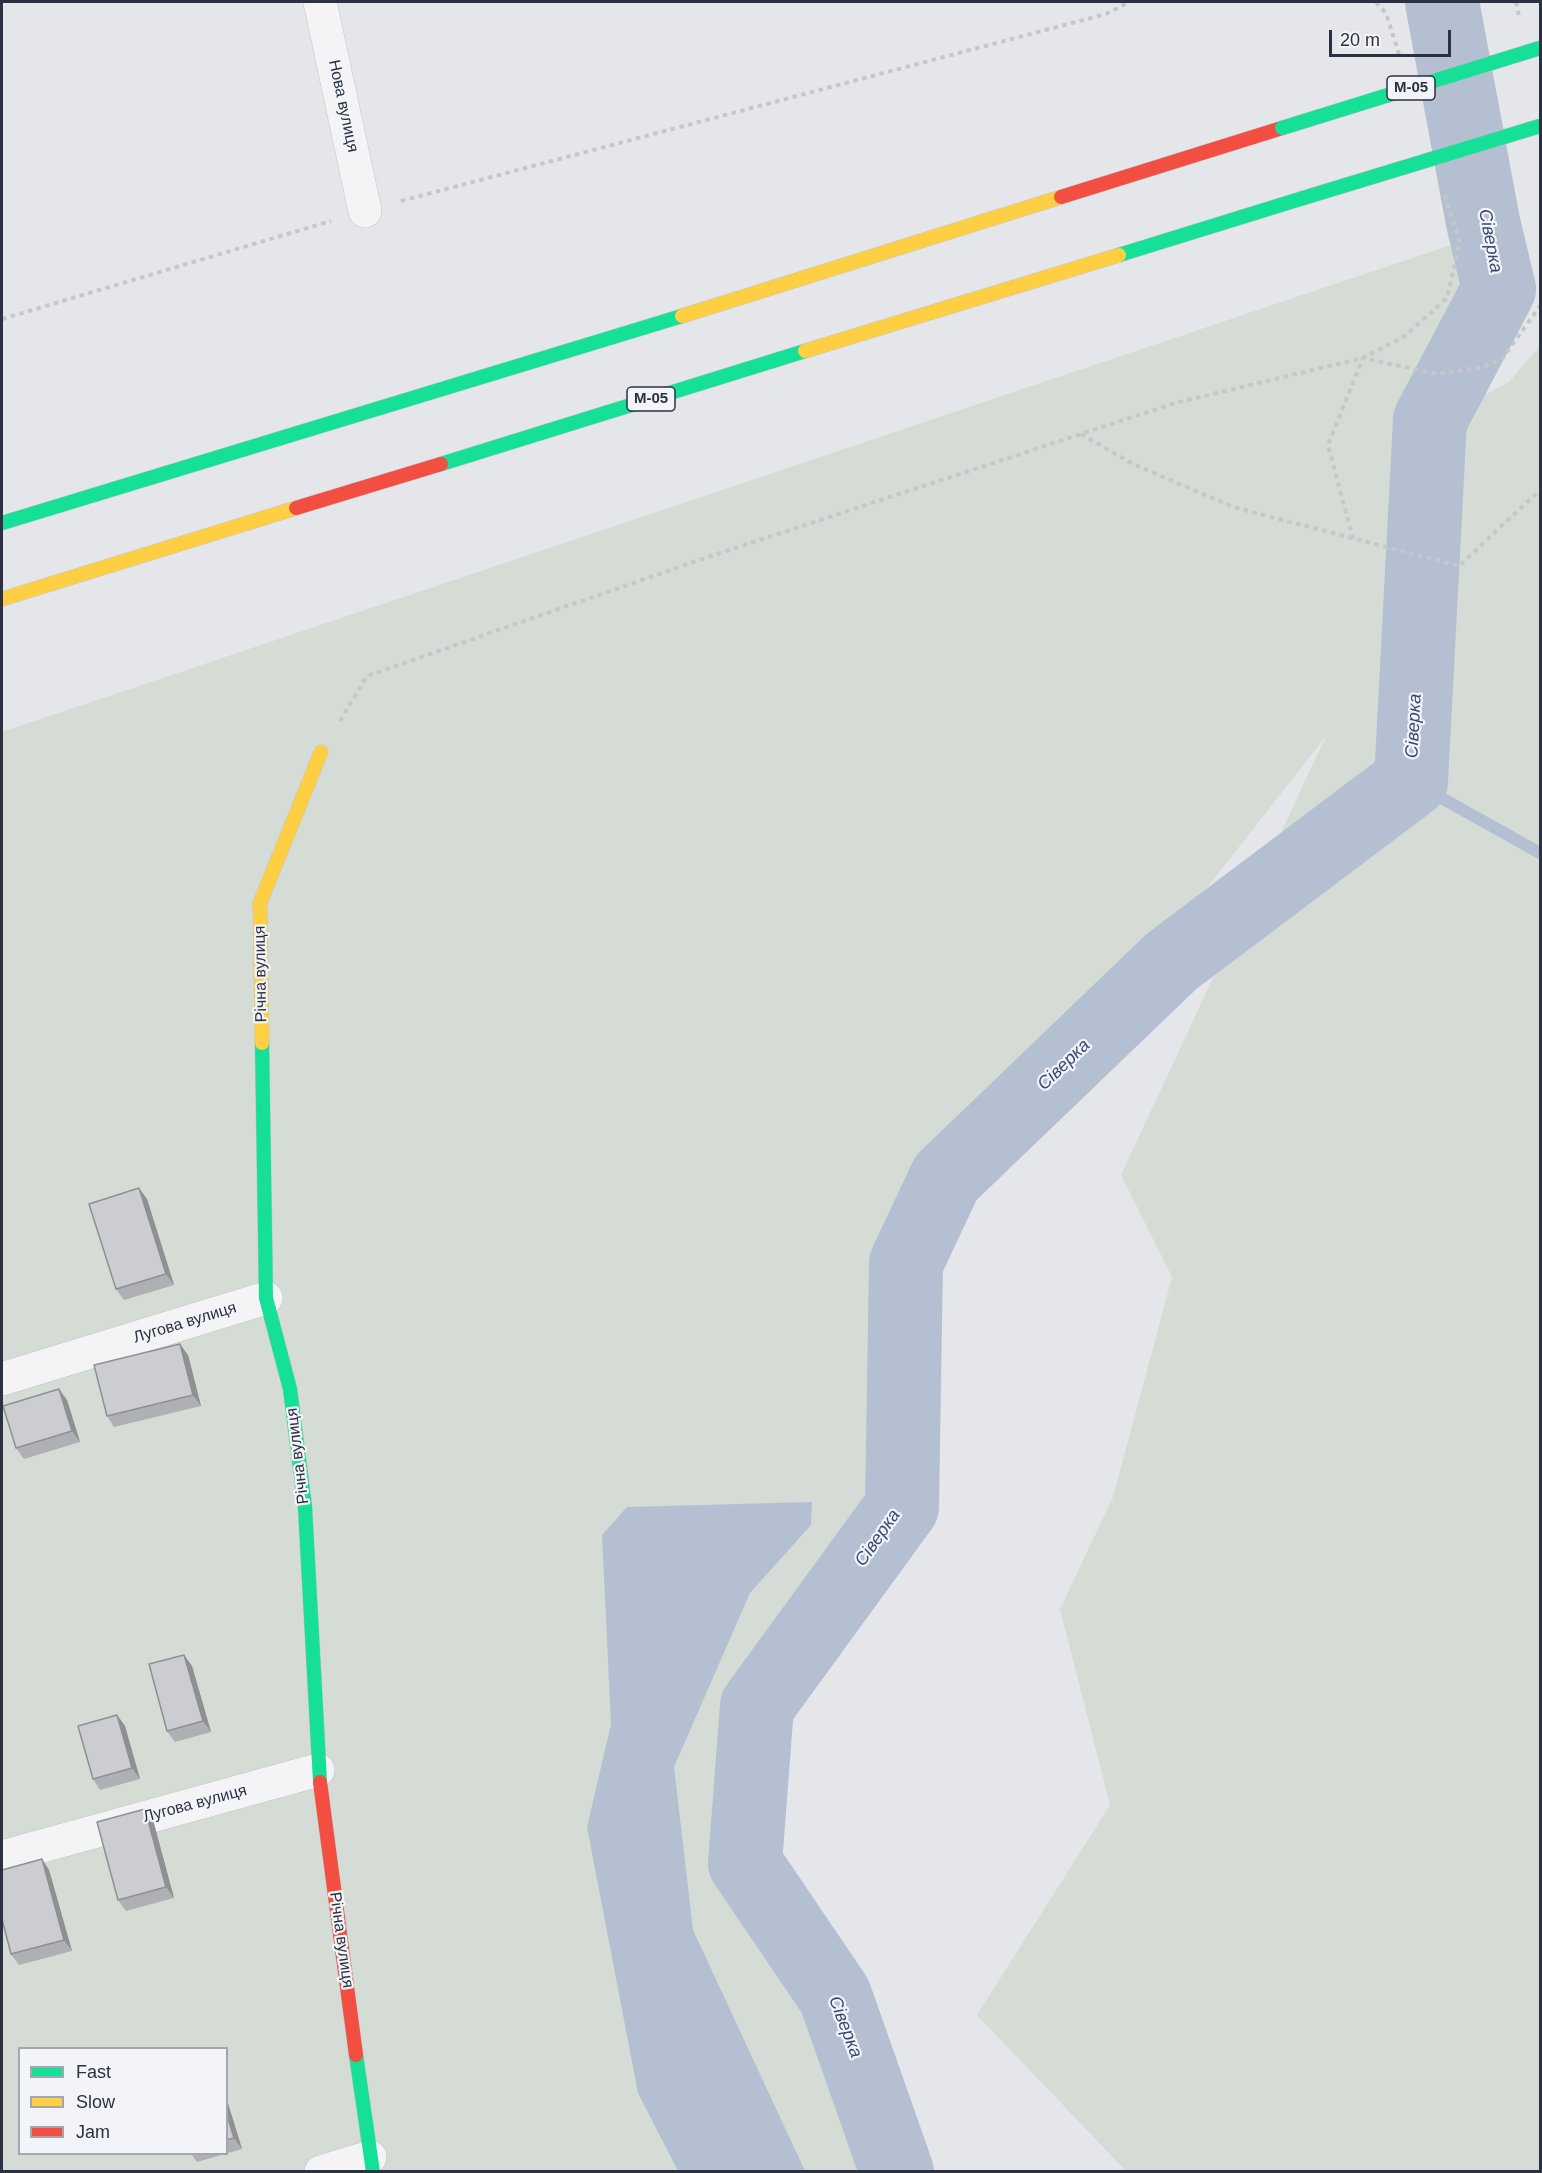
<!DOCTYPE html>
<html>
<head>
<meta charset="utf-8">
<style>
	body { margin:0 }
	#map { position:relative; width:1542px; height:2173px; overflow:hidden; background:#e5e6e9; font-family:Helvetica,sans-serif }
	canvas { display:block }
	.frame { position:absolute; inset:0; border:3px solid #2c3142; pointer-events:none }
	.legend { position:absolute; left:18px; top:2047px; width:210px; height:108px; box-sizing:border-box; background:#f3f4f8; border:2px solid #a3a6af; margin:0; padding:8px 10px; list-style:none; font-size:18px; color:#2c3142 }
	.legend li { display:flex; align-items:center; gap:12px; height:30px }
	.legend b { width:30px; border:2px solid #a3a6af }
	.scale { position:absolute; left:1329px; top:30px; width:122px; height:27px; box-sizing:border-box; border:3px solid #2c3142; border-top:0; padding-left:8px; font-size:18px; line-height:21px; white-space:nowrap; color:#2c3142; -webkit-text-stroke:4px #f3f4f8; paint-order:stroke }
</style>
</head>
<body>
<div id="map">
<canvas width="1542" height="2173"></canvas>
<div class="frame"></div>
<ul class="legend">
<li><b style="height:8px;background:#16e098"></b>Fast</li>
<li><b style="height:8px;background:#ffcf43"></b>Slow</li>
<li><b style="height:8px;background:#f24e42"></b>Jam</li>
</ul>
<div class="scale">20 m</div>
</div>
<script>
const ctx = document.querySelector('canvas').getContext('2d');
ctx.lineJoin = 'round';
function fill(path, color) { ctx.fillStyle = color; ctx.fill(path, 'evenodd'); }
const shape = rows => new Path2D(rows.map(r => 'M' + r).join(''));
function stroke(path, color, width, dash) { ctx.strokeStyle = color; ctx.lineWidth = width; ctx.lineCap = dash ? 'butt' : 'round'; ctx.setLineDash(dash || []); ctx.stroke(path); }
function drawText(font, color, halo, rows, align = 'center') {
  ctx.font = font + ' Helvetica,sans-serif'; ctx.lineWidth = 4.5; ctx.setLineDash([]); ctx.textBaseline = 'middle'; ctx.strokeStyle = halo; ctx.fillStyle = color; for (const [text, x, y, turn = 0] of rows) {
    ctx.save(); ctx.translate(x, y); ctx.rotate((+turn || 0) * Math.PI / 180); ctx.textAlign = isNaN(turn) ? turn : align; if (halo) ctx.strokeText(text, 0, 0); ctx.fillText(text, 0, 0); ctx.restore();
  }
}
fill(shape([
	[1460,242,1499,289,1448,414,1509,382,1540,346,1540,2171,1126,2171,977,2015,1110,1805,1060,1609,1113,1497,1172,1277,1121,1175,1326,736,1199,898,953,1135,887,1252,873,1492,732,1703,710,1860,834,2059,862,2171,2,2171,2,732],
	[20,2048,226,2048,226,2154,20,2154]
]), '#d4dcd5');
fill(shape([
	[812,1502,811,1525,750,1593,674,1767,693,1930,805,2171,678,2171,638,2093,587,1827,611,1724,602,1535,627,1507]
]), '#b5bfd2');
stroke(shape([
	[1411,781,1540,853]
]), '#b5bfd2', 12);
stroke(shape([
	[897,2172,835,1996,745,1863,757,1706,902,1507,906,1263,946,1178,1172,961,1411,781,1430,420,1499,289,1483,222,1442,2]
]), '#b5bfd2', 74);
const street = shape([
	[320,2,365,211],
	[2,1379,266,1298],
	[2,1857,318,1770],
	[321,2172,370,2157]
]);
const fast = shape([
	[1119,255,1300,199],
	[441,464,805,351],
	[2,523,682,316],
	[262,1043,266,1298,290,1389,305,1507,320,1782],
	[356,2055,373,2172]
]);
const slow = shape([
	[682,316,1061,197],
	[805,351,1119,255],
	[2,599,296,508],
	[262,1043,260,903,321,752]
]);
const jam = shape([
	[1061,197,1282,128],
	[296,508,441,464],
	[320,1782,356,2055]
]);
stroke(street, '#c3c4c7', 34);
stroke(fast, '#c3c4c7', 15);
stroke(slow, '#c3c4c7', 15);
stroke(jam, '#c3c4c7', 15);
stroke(shape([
	[1376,2,1386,13,1399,54],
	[1516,2,1519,16],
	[401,201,1106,14,1129,2],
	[2,319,331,221],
	[1081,434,1133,464,1233,507,1459,566,1540,490],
	[1353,539,1328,445,1363,358,1437,374,1483,367,1502,359,1540,306],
	[340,721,367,676,696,561,1175,403,1363,358,1405,336,1447,298,1460,242,1444,193]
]), '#c6c7cb', 4, [4.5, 4.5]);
stroke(street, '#f4f4f6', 33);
stroke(fast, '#16e098', 14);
stroke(slow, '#ffcf43', 14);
stroke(jam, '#f24e42', 14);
const fastBridge = shape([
	[1282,128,1540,48],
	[1300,199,1540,126]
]);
stroke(fastBridge, '#b7b9be', 15, []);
stroke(fastBridge, '#16e098', 14);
fill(shape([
	[147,1199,174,1285,124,1300,116,1289],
	[188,1355,201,1406,114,1427,107,1416],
	[67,1400,80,1442,24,1459,16,1448],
	[184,1655,192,1666,211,1732,175,1742,167,1731],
	[117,1715,125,1726,140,1779,100,1790,93,1779],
	[153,1820,174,1898,126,1911,118,1900],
	[42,1859,49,1870,72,1951,19,1965,11,1954],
	[226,2097,242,2149,197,2162,191,2154,226,2154]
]), '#afb0b3');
fill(shape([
	[139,1188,147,1199,174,1285,166,1274],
	[180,1344,188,1355,201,1406,193,1395],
	[59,1389,67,1400,80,1442,72,1431],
	[184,1655,192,1666,211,1732,203,1721],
	[117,1715,125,1726,140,1779,132,1768],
	[145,1809,153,1820,174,1898,166,1887],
	[42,1859,49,1870,72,1951,64,1940],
	[226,2097,242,2149,234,2138,226,2112]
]), '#8e9092');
const building = shape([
	[139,1188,166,1274,116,1289,89,1204,139,1188],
	[180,1344,193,1395,107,1416,94,1365,180,1344],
	[59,1389,72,1431,16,1448,3,1406,59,1389],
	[184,1655,203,1721,167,1731,149,1664,184,1655],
	[117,1715,132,1768,93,1779,78,1726,117,1715],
	[145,1809,166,1887,118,1900,97,1822,145,1809],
	[42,1859,64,1940,11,1954,2,1919,2,1870,42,1859],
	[226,2112,234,2138,226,2140,226,2112]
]);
fill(building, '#cbcdd0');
stroke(building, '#8e9092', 1.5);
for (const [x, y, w] of [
	[1411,88,48],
	[651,399,48]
]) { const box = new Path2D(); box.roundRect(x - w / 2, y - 12, w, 24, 4.5); ctx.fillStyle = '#f3f4f8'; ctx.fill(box); stroke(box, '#2c3142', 1.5); }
drawText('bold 15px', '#2c3142', null, [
	["М-05",1411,88],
	["М-05",651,399]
]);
drawText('16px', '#2c3142', '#f3f4f8', [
	["Нова вулиця",343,106,78],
	["Річна вулиця",261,974,-91],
	["Лугова вулиця",185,1323,-17],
	["Річна вулиця",298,1456,-97],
	["Лугова вулиця",195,1804,-15],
	["Річна вулиця",341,1940,82]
]);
drawText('italic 18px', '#384974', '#f3f4f8', [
	["Сіверка",1490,241,79],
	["Сіверка",1414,726,-87],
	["Сіверка",1064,1065,-44],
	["Сіверка",878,1538,-55],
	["Сіверка",845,2027,69]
]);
</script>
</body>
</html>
